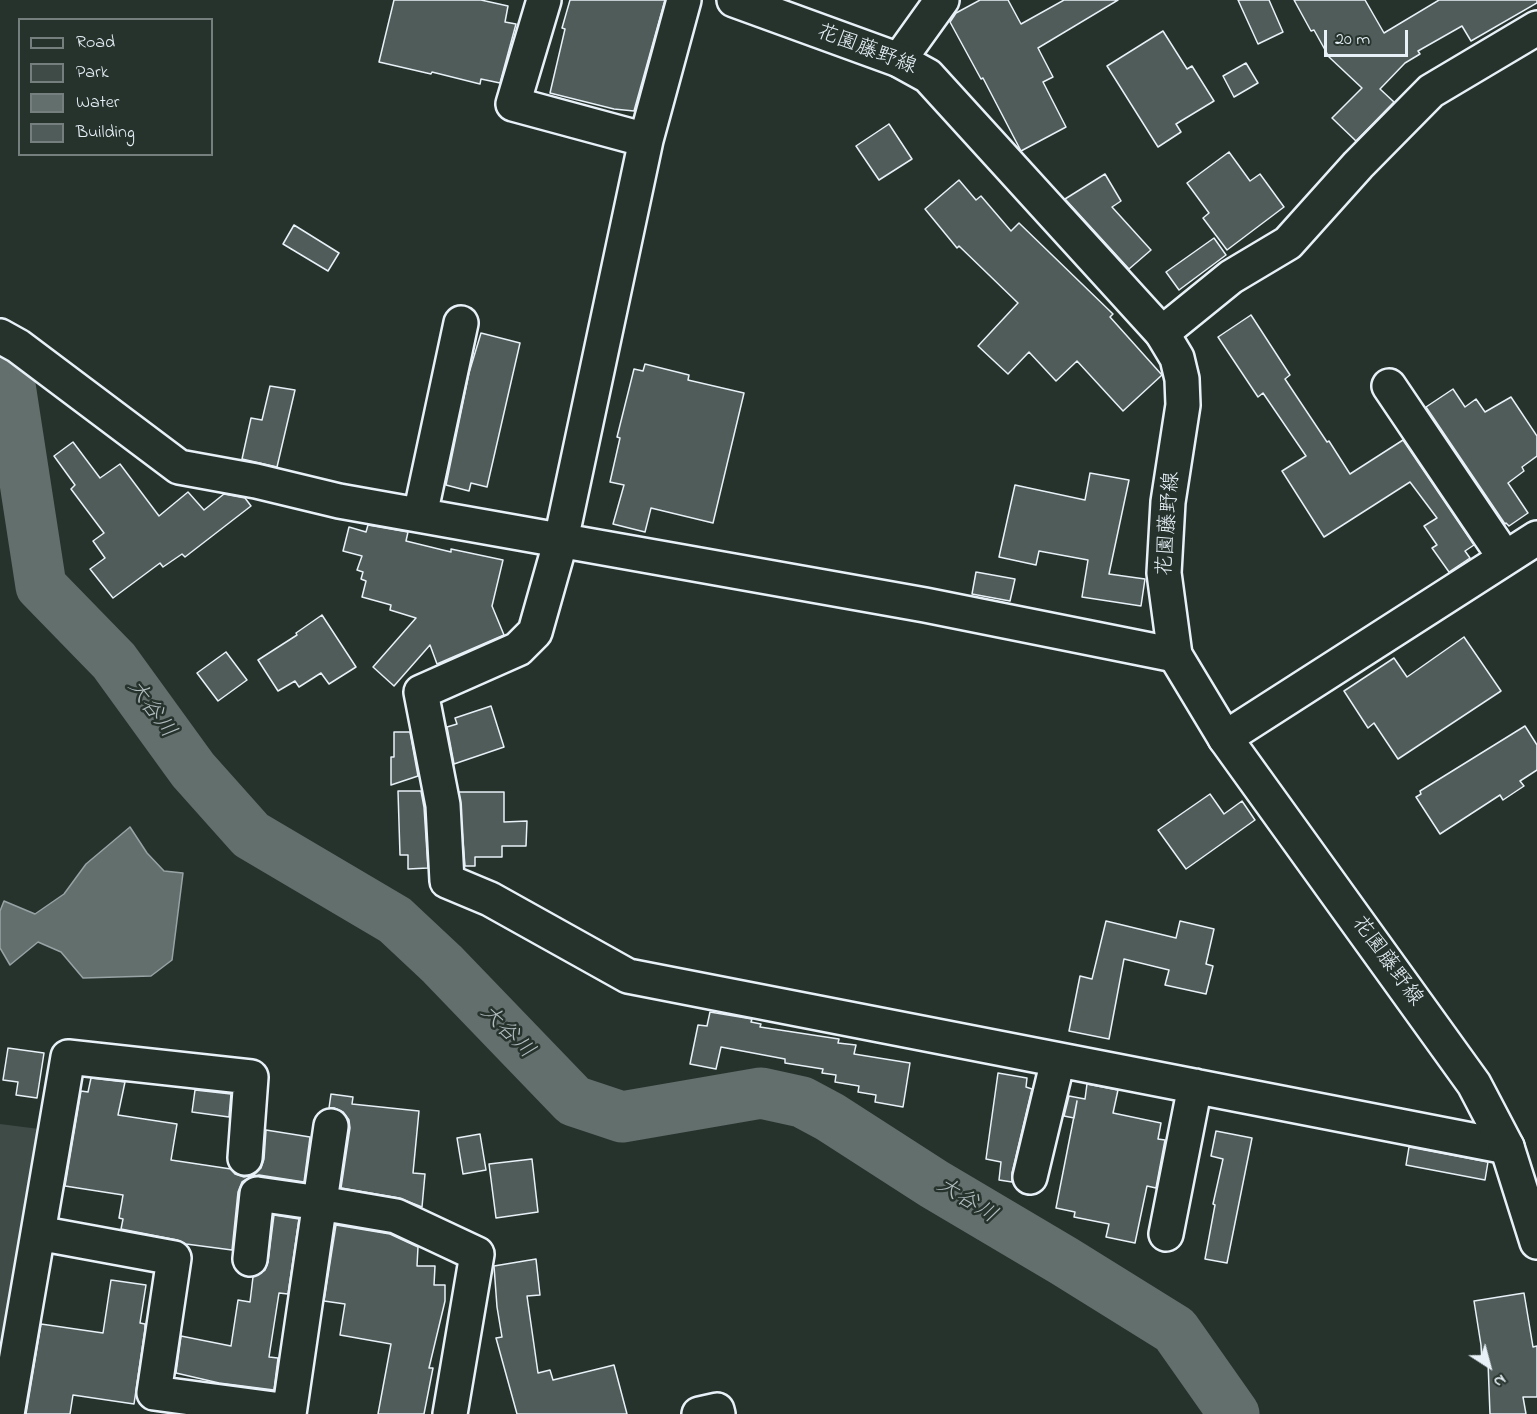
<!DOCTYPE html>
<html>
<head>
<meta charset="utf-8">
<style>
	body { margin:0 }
	#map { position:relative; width:1537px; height:1414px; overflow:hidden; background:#26332d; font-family:"Indie Flower",sans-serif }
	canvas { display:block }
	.legend { position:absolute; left:18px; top:18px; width:195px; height:138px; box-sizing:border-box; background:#26332d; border:2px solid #747f7e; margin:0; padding:8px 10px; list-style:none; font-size:18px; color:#e8f1f8 }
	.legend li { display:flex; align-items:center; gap:12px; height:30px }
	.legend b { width:30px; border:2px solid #747f7e }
	.north { position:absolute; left:1459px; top:1336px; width:60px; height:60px; -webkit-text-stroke:4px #26332d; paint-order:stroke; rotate:144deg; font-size:16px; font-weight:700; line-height:24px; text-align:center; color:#e8f1f8 }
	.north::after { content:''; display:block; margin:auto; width:21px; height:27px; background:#e8f1f8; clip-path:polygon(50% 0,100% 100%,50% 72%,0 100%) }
	.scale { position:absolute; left:1324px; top:30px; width:84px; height:27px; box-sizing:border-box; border:3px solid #e8f1f8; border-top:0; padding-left:8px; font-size:18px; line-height:21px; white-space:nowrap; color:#e8f1f8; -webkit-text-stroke:4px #26332d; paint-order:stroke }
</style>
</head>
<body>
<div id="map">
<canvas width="1537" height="1414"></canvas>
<ul class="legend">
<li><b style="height:8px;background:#26332d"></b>Road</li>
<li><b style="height:16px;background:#3e4b47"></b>Park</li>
<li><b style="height:16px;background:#636f6d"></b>Water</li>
<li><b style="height:16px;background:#505c59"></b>Building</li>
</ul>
<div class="north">N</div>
<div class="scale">20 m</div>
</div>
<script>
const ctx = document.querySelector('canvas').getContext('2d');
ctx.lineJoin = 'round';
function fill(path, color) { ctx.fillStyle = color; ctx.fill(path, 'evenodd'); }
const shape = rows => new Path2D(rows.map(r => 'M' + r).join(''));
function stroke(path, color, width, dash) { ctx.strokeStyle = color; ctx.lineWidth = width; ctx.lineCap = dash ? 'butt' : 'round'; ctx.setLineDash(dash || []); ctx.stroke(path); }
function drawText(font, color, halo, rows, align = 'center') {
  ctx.font = font + ' "Indie Flower","Klee One",sans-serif'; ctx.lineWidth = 5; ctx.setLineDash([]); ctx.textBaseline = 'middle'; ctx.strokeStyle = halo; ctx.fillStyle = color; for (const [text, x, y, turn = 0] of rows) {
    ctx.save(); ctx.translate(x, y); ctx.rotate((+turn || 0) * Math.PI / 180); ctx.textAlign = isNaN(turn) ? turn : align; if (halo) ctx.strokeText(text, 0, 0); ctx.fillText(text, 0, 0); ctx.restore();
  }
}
fill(shape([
	[0,1124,39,1129,0,1362]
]), '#3e4b47');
const water = shape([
	[130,827,147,853,164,871,183,873,172,960,151,976,83,978,61,952,38,942,10,965,0,948,0,911,4,901,35,914,64,894,86,864,130,827]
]);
fill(water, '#636f6d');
stroke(water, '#98a3a5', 1.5);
stroke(shape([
	[0,374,10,385,41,586,114,661,193,770,251,835,395,920,442,964,574,1101,622,1117,761,1093,802,1102,830,1117,934,1184,1064,1261,1175,1330,1234,1414]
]), '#636f6d', 51);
const building = shape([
	[394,0,481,0,508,6,505,22,516,24,500,83,481,79,480,84,432,72,431,74,379,62,394,0],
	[570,0,665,0,634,111,614,109,550,93,565,29,562,28,570,0],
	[980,0,1008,0,1021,24,1064,0,1118,0,1038,48,1053,77,1043,82,1066,127,1021,151,983,78,981,79,950,22,956,13,980,0],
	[1238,0,1269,0,1283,32,1258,44,1238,0],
	[1294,0,1365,0,1384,33,1439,0,1537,0,1537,3,1471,41,1462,26,1418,51,1420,54,1405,63,1380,89,1394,102,1356,141,1332,118,1362,88,1329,57,1314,30,1311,31,1294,0],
	[1163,31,1187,69,1192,66,1214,101,1176,124,1181,132,1158,147,1107,66,1163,31],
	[1246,63,1258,83,1234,97,1223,76,1246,63],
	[889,124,912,159,879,180,856,146,889,124],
	[1229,152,1250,181,1260,174,1284,207,1227,250,1203,218,1209,213,1187,183,1229,152],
	[1105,174,1121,201,1112,207,1151,250,1129,269,1065,199,1105,174],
	[959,180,976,200,981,196,1011,231,1019,223,1113,314,1110,317,1162,375,1123,411,1077,361,1056,381,1029,352,1008,374,978,346,1018,303,959,246,957,248,925,209,959,180],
	[294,225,339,253,328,271,283,244,294,225],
	[1214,238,1226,255,1179,290,1166,272,1214,238],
	[1251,315,1290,375,1285,379,1327,442,1329,441,1350,474,1403,440,1474,545,1465,551,1470,558,1449,572,1432,548,1437,545,1424,526,1437,518,1410,482,1324,537,1282,471,1306,456,1263,393,1258,397,1218,337,1251,315],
	[481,333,520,343,487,487,471,483,469,491,446,485,469,373,481,333],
	[645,364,689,375,688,380,744,393,713,523,651,508,645,532,613,524,624,485,610,482,620,438,617,437,634,369,643,371,645,364],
	[270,386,295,390,277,467,242,459,251,418,262,420,270,386],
	[1453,389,1465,407,1476,399,1485,412,1511,397,1537,436,1537,456,1522,467,1524,471,1508,483,1528,513,1509,526,1506,523,1505,524,1426,407,1453,389],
	[73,442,100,478,120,464,159,516,188,492,204,510,224,494,245,498,251,506,185,557,182,554,163,567,160,563,113,598,90,569,105,558,93,541,104,533,71,489,75,485,54,456,73,442],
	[1090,473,1129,480,1109,574,1145,579,1141,606,1082,597,1088,560,1039,551,1036,565,999,557,1015,485,1085,500,1090,473],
	[368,525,408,532,406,541,451,552,451,549,503,560,492,606,504,635,437,664,430,645,394,686,373,667,416,618,390,610,391,605,362,597,366,581,361,579,363,572,357,570,362,556,343,551,349,527,366,532,368,525],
	[976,572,1015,579,1010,601,972,594,976,572],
	[322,615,356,667,329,684,321,673,299,687,295,681,278,691,258,660,297,635,296,633,322,615],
	[1464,637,1501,691,1398,759,1374,723,1368,728,1344,691,1394,658,1407,677,1464,637],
	[226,652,247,680,218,701,197,673,226,652],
	[491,706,504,747,454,764,447,727,457,724,455,718,491,706],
	[1525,726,1537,745,1537,770,1520,781,1524,786,1503,800,1500,795,1440,834,1416,797,1421,794,1420,791,1525,726],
	[394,732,410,732,418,776,391,785,391,757,394,757,394,732],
	[398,791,421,791,424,807,428,868,408,869,408,855,400,855,398,791],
	[459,792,504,792,504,822,527,821,526,846,502,846,502,857,475,857,475,866,465,866,459,792],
	[1210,794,1224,814,1242,801,1255,820,1186,869,1158,830,1210,794],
	[1106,921,1176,938,1180,921,1214,929,1206,964,1213,966,1206,994,1165,985,1169,970,1124,959,1109,1039,1069,1031,1080,976,1092,979,1106,921],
	[710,1012,752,1019,751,1022,761,1024,760,1027,839,1039,838,1043,856,1045,854,1054,910,1063,903,1107,875,1102,876,1095,858,1092,859,1086,835,1082,836,1075,822,1073,823,1069,785,1063,785,1059,721,1047,716,1069,690,1064,698,1025,707,1026,710,1012],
	[8,1048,44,1053,37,1098,16,1095,18,1082,3,1080,8,1048],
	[998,1073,1027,1078,1026,1087,1032,1089,1012,1173,1012,1182,999,1180,1001,1162,986,1159,998,1073],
	[91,1078,125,1082,118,1115,177,1124,171,1160,231,1169,235,1174,244,1177,254,1175,261,1168,264,1159,266,1130,310,1137,304,1182,259,1175,250,1177,242,1182,238,1192,232,1250,186,1244,177,1240,121,1229,123,1219,119,1218,123,1195,65,1186,81,1091,88,1092,91,1078],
	[1087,1084,1118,1090,1113,1113,1161,1123,1158,1139,1165,1140,1156,1188,1147,1186,1135,1243,1106,1237,1109,1224,1074,1217,1075,1212,1056,1208,1077,1101,1074,1118,1064,1116,1069,1096,1085,1099,1087,1084],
	[195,1090,231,1094,229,1117,192,1112,195,1090],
	[331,1094,353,1097,352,1104,419,1111,413,1173,425,1174,422,1207,399,1198,341,1188,350,1128,349,1120,343,1112,334,1108,329,1108,331,1094],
	[1216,1131,1252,1138,1227,1263,1205,1259,1215,1205,1213,1204,1223,1159,1211,1156,1216,1131],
	[480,1134,486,1170,463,1174,457,1138,480,1134],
	[1409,1147,1488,1162,1485,1180,1406,1165,1409,1147],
	[532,1159,538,1212,496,1218,489,1164,532,1159],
	[274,1215,299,1219,288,1294,279,1293,269,1357,278,1358,274,1390,219,1383,176,1373,181,1336,231,1346,238,1300,250,1302,253,1277,265,1270,268,1262,274,1215],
	[336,1225,390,1234,418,1247,417,1266,435,1266,434,1285,445,1285,445,1301,429,1368,433,1368,424,1414,378,1414,391,1344,340,1335,345,1304,324,1301,336,1225],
	[536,1259,540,1295,527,1296,538,1373,550,1370,553,1380,614,1365,627,1414,517,1414,496,1338,502,1337,497,1307,494,1266,536,1259],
	[111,1280,146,1285,140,1323,145,1324,145,1329,134,1404,73,1395,70,1414,26,1414,41,1324,103,1333,111,1280],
	[1524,1293,1533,1347,1537,1346,1537,1397,1523,1397,1526,1414,1490,1414,1488,1362,1482,1362,1481,1345,1474,1301,1524,1293]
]);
fill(building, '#505c59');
stroke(building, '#e8f1f8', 1.5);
const minor = shape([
	[544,0,513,104,646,140],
	[684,0,646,140,561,540,535,632,518,649,421,692,443,805,447,881,490,899,628,976,1507,1147],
	[899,60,942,0],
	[1162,333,1231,277,1288,243,1358,165,1431,91,1537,28],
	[0,336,18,346,179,467,256,481,339,501,925,605,1175,655],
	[1389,386,1505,558],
	[420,515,461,323],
	[1225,738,1537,538],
	[1030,1177,1058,1060],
	[38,1233,68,1057,251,1077,245,1158],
	[1166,1234,1195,1086],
	[250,1259,257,1194,320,1203,396,1216,477,1254,450,1414],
	[7,1414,38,1233,174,1258,154,1393,289,1411],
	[289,1414,331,1126],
	[699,1414,717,1410,718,1414]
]);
const secondary = shape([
	[734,0,899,60,928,76,1162,333,1177,358,1182,379,1183,405,1168,502,1164,573,1175,655,1225,738,1474,1084,1507,1147,1537,1242]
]);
stroke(minor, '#e8f1f8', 38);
stroke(secondary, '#e8f1f8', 38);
stroke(minor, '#26332d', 33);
stroke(secondary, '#26332d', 33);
drawText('21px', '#e8f1f8', '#26332d', [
	["花園藤野線",866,51,21],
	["花園藤野線",1170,524,-86],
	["花園藤野線",1386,962,54]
]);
drawText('italic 22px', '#b3bdc0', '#26332d', [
	["大谷川",150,710,54],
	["大谷川",506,1033,45],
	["大谷川",966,1202,32]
]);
</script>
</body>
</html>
